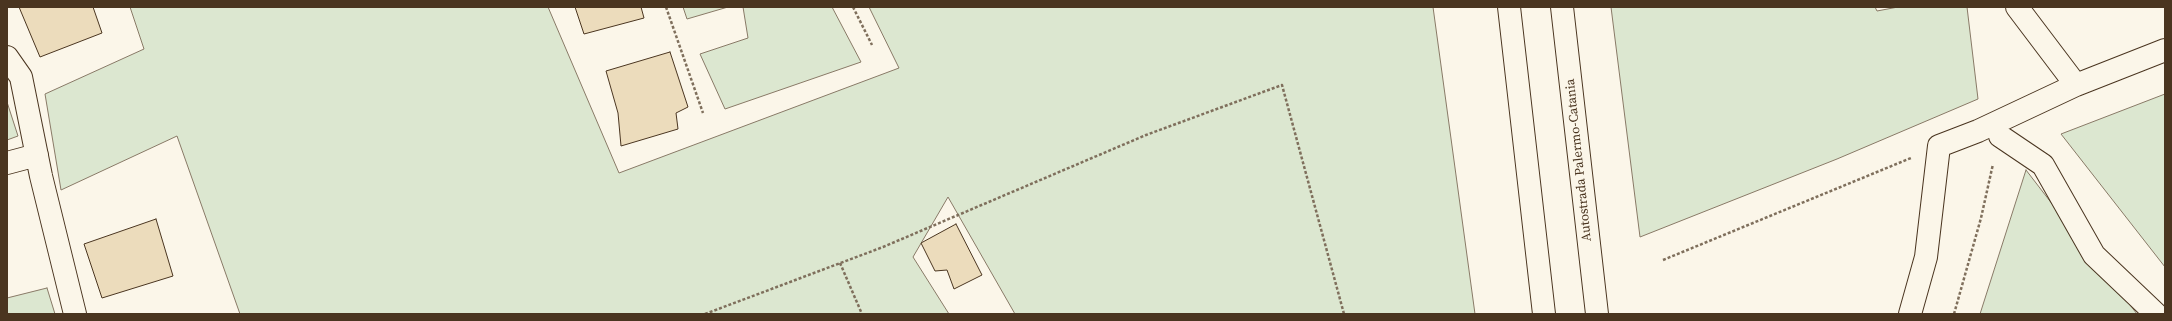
<!DOCTYPE html>
<html>
<head>
<meta charset="utf-8">
<style>
	body { margin:0 }
	#map { position:relative; width:2172px; height:321px; overflow:hidden; background:#fbf6e9; font-family:"Source Serif 4",serif }
	canvas { display:block }
	.frame { position:absolute; inset:0; border:8px solid #4a3520; pointer-events:none }
</style>
</head>
<body>
<div id="map">
<canvas width="2172" height="321"></canvas>
<div class="frame"></div>
</div>
<script>
const ctx = document.querySelector('canvas').getContext('2d');
ctx.lineJoin = 'round';
function fill(path, color) { ctx.fillStyle = color; ctx.fill(path, 'evenodd'); }
const shape = rows => new Path2D(rows.map(r => 'M' + r).join(''));
function stroke(path, color, width, dash) { ctx.strokeStyle = color; ctx.lineWidth = width; ctx.lineCap = dash ? 'butt' : 'round'; ctx.setLineDash(dash || []); ctx.stroke(path); }
function drawText(font, color, halo, rows, align = 'center') {
  ctx.font = font + ' "Source Serif 4",serif'; ctx.lineWidth = 3; ctx.setLineDash([]); ctx.textBaseline = 'middle'; ctx.strokeStyle = halo; ctx.fillStyle = color; for (const [text, x, y, turn = 0] of rows) {
    ctx.save(); ctx.translate(x, y); ctx.rotate((+turn || 0) * Math.PI / 180); ctx.textAlign = isNaN(turn) ? turn : align; if (halo) ctx.strokeText(text, 0, 0); ctx.fillText(text, 0, 0); ctx.restore();
  }
}
const green = shape([
	[130,7,548,7,619,173,899,68,869,7,1433,7,1475,314,1015,314,948,197,913,257,949,314,240,314,177,136,61,190,45,94,144,49,130,7],
	[683,7,728,7,687,19,683,7],
	[743,7,832,7,861,62,725,109,700,54,748,38,743,7],
	[1611,7,1875,7,1877,11,1898,7,1967,7,1978,99,1837,159,1640,237,1611,7],
	[2165,94,2165,267,2061,134,2165,94],
	[7,102,18,136,7,140,7,102],
	[2026,170,2137,314,1980,314,2026,170],
	[47,288,55,314,7,314,7,298,47,288]
]);
fill(green, '#dce7d0');
stroke(green, '#887966', 1);
const building = shape([
	[19,7,93,7,102,33,40,57,19,7],
	[575,7,641,7,644,18,584,34,575,7],
	[670,52,688,107,676,113,678,129,621,146,618,113,606,71,670,52],
	[156,219,173,276,102,298,84,244,156,219],
	[956,224,982,275,954,289,947,270,935,271,921,243,956,224]
]);
fill(building, '#ecdcbc');
stroke(building, '#4a3520', 1);
const minor = shape([
	[2017,7,2076,85],
	[7,57,21,77,41,176,75,314],
	[2000,136,2043,165,2094,255,2156,314],
	[7,163,37,155],
	[1910,314,1926,257,1939,146,1978,131,2076,85,2165,50]
]);
const highway = shape([
	[1509,7,1544,314],
	[1562,7,1597,314]
]);
stroke(minor, '#4a3520', 24);
stroke(highway, '#4a3520', 24);
stroke(shape([
	[666,7,703,113],
	[853,7,872,45],
	[1663,260,1911,158],
	[840,263,862,314],
	[705,314,883,247,1146,135,1282,85,1344,314],
	[1954,314,1981,218,1993,164]
]), '#7f6f5c', 2.5, [3, 2]);
stroke(minor, '#fbf6e9', 22);
stroke(highway, '#fbf6e9', 22);
drawText('13px', '#4a3520', '#fbf6e9', [
	["Autostrada Palermo-Catania",1579,160,-96]
]);
</script>
</body>
</html>
